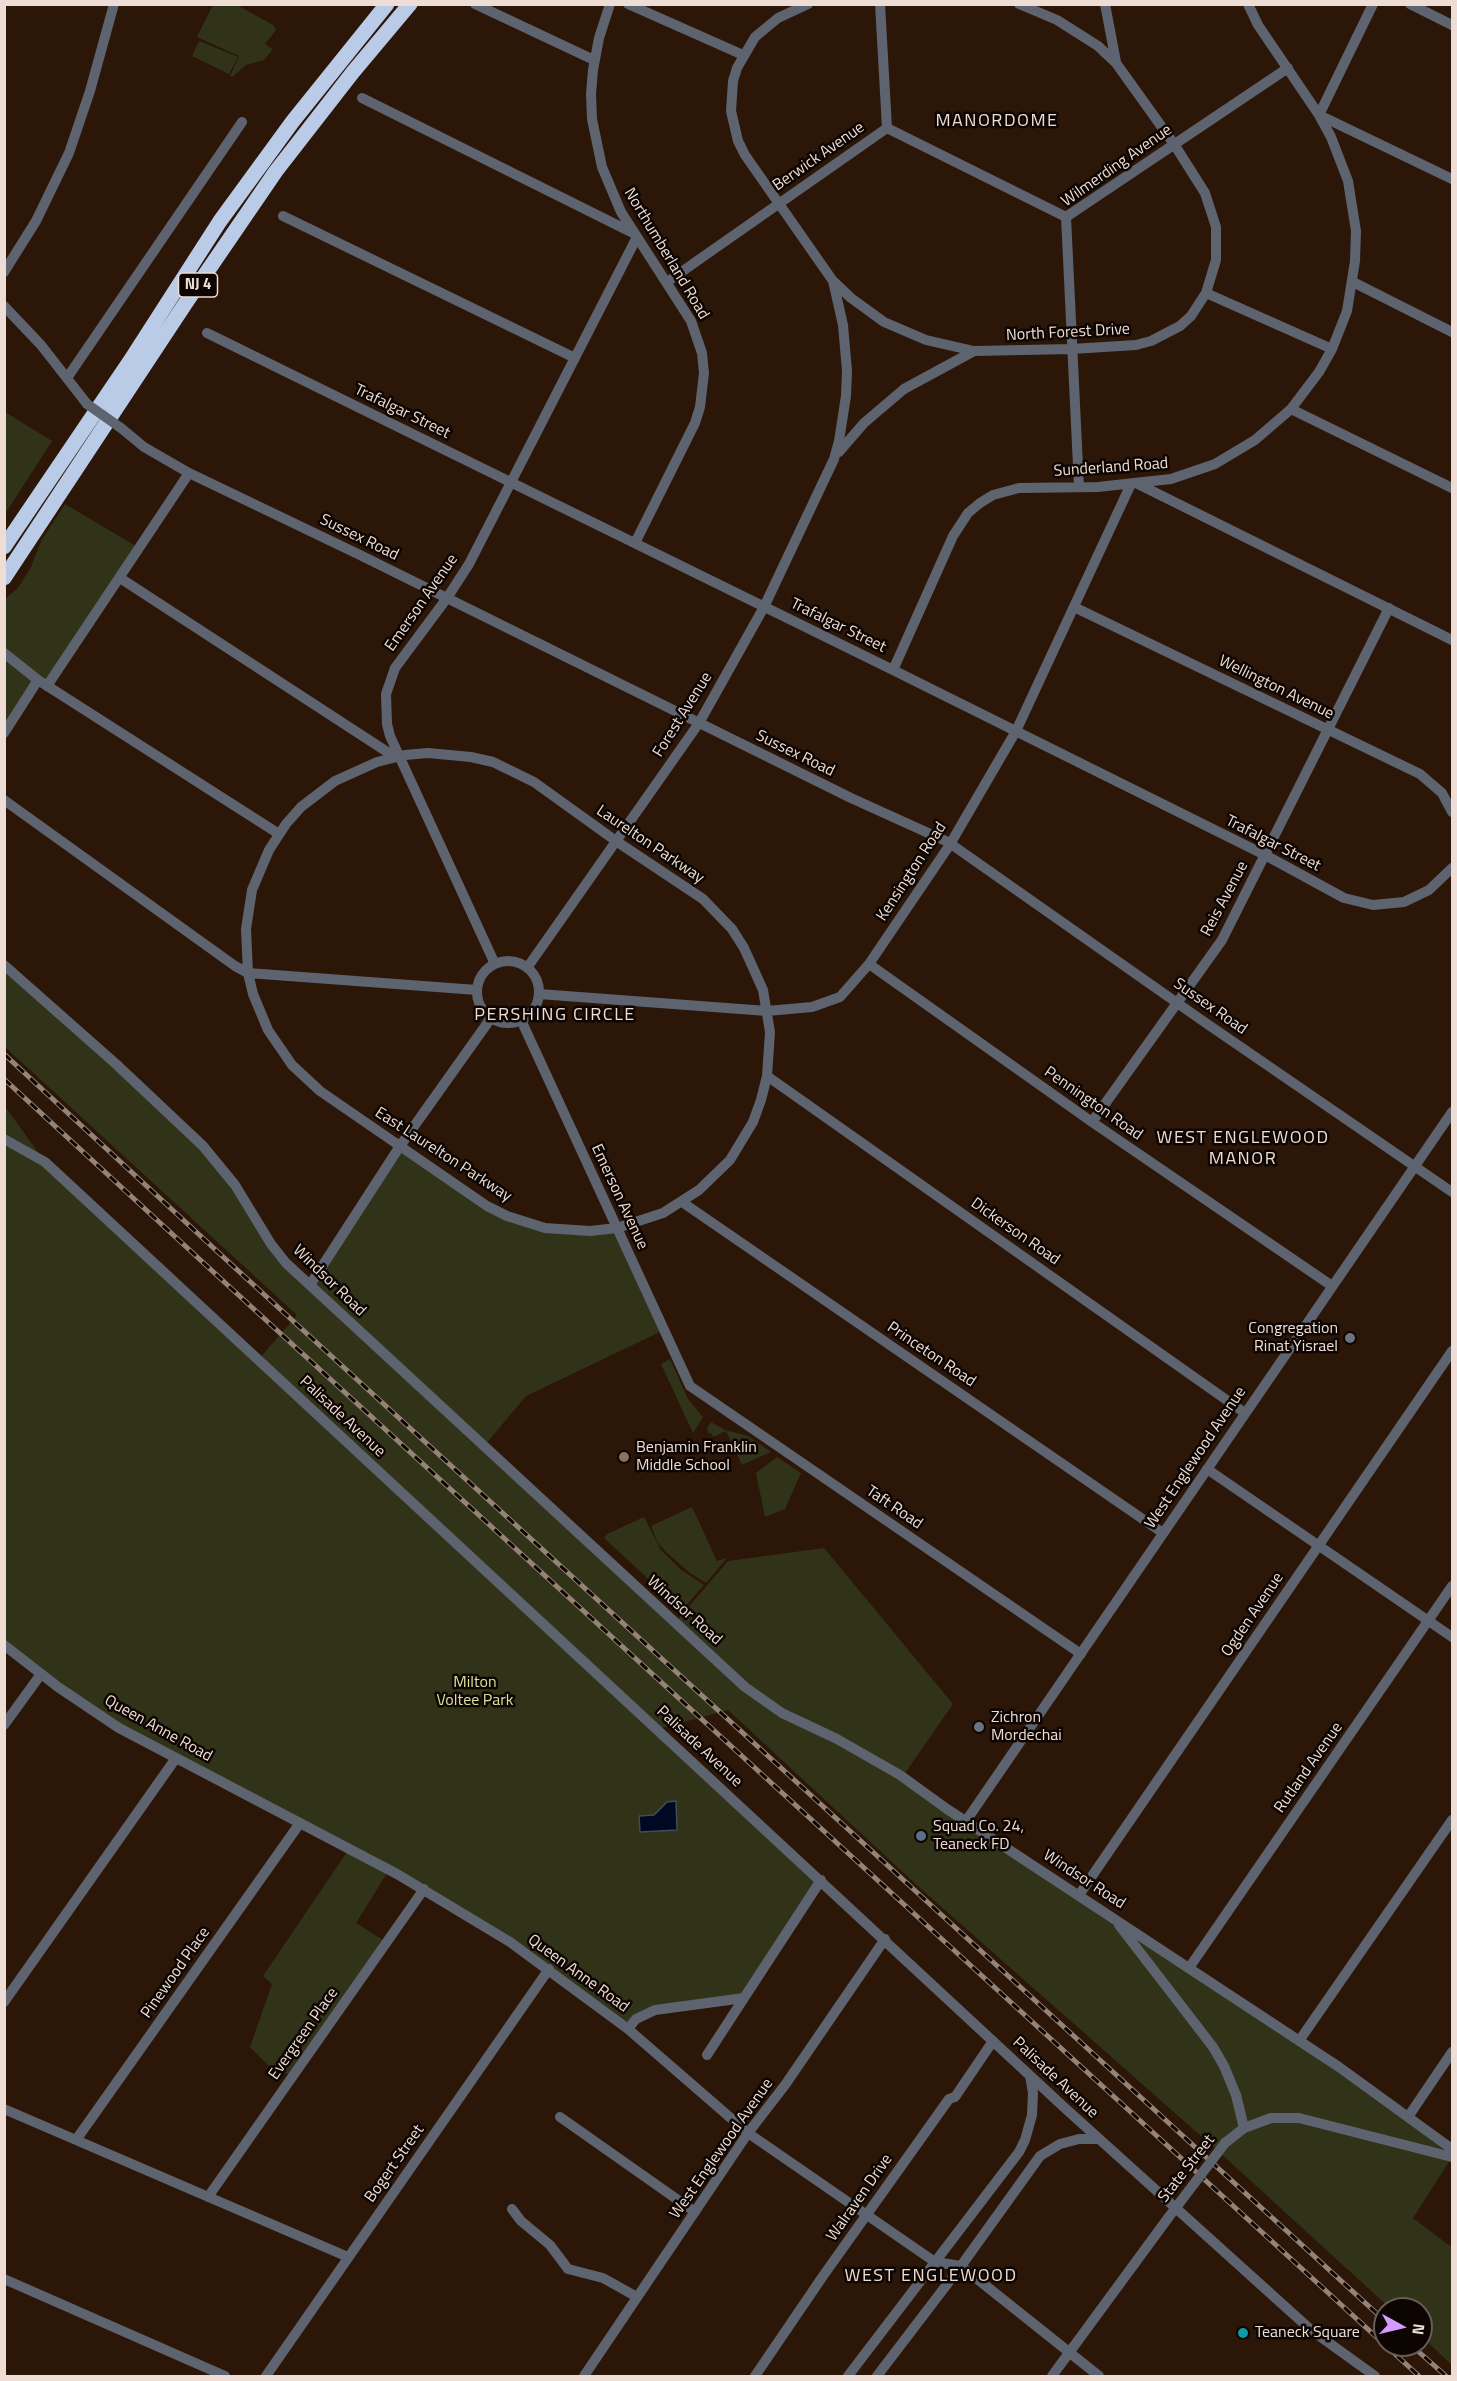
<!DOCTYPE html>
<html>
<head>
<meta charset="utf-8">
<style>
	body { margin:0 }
	#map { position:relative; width:1457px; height:2381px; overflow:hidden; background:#2c1608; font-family:"Titillium Web",sans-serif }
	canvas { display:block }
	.frame { position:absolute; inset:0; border:6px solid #edddd4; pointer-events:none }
	.north { position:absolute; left:1373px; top:2297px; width:60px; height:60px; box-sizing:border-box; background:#0d0502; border:2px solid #675b56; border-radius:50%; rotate:98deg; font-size:16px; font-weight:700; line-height:24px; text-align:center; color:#edddd4 }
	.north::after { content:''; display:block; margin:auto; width:21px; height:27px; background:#d39cfc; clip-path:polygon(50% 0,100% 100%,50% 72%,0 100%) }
</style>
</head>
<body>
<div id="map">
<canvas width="1457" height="2381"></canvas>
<div class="frame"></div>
<div class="north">N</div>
</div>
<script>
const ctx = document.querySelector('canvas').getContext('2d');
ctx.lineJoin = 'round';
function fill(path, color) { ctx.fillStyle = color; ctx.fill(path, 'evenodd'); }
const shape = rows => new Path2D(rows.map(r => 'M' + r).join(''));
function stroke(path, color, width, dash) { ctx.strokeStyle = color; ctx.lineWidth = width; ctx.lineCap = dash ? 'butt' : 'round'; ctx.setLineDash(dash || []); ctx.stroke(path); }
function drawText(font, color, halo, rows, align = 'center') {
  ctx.font = font + ' "Titillium Web",sans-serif'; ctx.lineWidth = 5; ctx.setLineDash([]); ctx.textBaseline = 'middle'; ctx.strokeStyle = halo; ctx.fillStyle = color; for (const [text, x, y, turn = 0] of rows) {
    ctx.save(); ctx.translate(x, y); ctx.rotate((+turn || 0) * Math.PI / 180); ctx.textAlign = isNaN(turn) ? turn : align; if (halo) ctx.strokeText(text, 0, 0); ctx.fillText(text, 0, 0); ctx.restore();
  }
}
fill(shape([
	[213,5,237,5,273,25,276,30,265,44,273,49,264,60,246,65,232,77,230,76,239,56,197,37],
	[199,41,238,57,229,74,192,56],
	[5,412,52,441,5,514],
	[65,504,139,548,47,686,38,681,5,733,5,599,18,588,31,567,41,541],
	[5,965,203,1146,271,1244,309,1285,400,1146,487,1206,526,1223,617,1228,664,1330,526,1396,485,1445,675,1623,728,1561,824,1548,953,1704,903,1776,1452,2149,1452,2157,1413,2218,1450,2246,1452,2243,1452,2365,1421,2336,1421,2309,1391,2309,1218,2151,920,1888,728,1710,658,1729,821,1880,744,1998,667,2007,628,2029,549,1969,389,1870,356,1923,386,1942,293,2076,270,2067,250,2047,272,1984,263,1976,349,1849,119,1728,5,1645,4,1105,45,1162,258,1360,297,1315,5,1047],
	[670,1359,688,1399,703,1417,693,1433,661,1364],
	[711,1422,725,1430,748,1436,771,1452,742,1465,726,1431,713,1437,711,1433,709,1434,707,1429],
	[777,1457,801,1473,785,1509,765,1517,756,1473],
	[692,1507,717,1561,727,1558,706,1583,690,1573,666,1552,658,1543,651,1526],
	[644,1517,661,1550,680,1569,704,1585,682,1610,604,1538,607,1534]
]), '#313318');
const water = shape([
	[676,1801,677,1830,640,1832,639,1816,654,1815,667,1802,676,1801]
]);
fill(water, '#000923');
stroke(water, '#474958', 1.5);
stroke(shape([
	[475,4,594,60],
	[610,4,599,38,593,70,591,94,592,119,602,167,621,212,691,321,702,353,704,373,700,407,695,423,635,543],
	[628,4,743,55],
	[1105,4,1116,62],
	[1373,4,1319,115,1452,179],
	[1410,4,1452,25],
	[362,98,633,233],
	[887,128,1066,217],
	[283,216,575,358],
	[4,272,36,221,69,153,90,91,114,4],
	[833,281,851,298,884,322,926,340,974,351],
	[667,282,887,128,880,4],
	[1353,282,1452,332],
	[1206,293,1332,349],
	[4,306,41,345,87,404],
	[207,333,893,670,1265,855,1344,898,1373,905,1404,902,1429,890,1452,868],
	[67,378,242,122],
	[1291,409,1452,488],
	[121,428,144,447,189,473,360,555,851,798,948,842,1200,1019,1452,1192],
	[839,452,864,423,904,389,974,351,1072,349,1136,345,1151,341,1180,326,1191,316,1206,293,1216,260,1216,227,1205,193,1174,144,1116,63,1098,46,1057,20,1019,4],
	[1136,483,1452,640],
	[1079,487,1066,217,1288,68],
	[120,578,395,757],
	[1074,607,1420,774,1442,793,1452,812],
	[4,653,38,680,279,834],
	[893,670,953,536,968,513,980,503,993,495,1019,488,1098,487,1171,479,1215,464,1255,440,1291,409,1319,372,1332,349,1347,311,1355,261,1356,231,1348,181,1331,137,1319,115,1258,25,1248,4],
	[47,686,189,473],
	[4,733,38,680],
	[428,753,471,757,493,762,534,782,616,841,703,899,732,929,744,948,763,990,770,1032,767,1076,761,1100,753,1122,730,1160,699,1190,663,1213,617,1228,590,1231,545,1228,507,1216,487,1206,320,1091,292,1065,268,1030,253,994,248,973,246,929,252,890,269,850,286,824,301,807,335,781,377,762,405,755,428,753],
	[4,800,235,966,248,973,477,990],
	'477 992a31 31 0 1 1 62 0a31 31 0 1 1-62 0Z',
	[495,964,390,736,387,724,386,694,395,668,447,598,469,564,637,237],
	[869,964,1092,1122,1332,1286],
	[4,965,116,1064,203,1146,235,1185,271,1244,286,1263,745,1687,782,1713,837,1739,900,1775,947,1809,1339,2067,1452,2149],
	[527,968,699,723,764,607,834,459,839,441,846,396,847,371,843,325,833,281,745,155,738,141,731,111,733,81,737,68,755,37,778,18,808,4],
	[539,994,767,1011,812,1007,840,997,869,964,949,846,1016,731,1131,484],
	[521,1020,690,1386,1081,1654],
	[767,1076,1245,1413],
	[1092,1122,1222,940,1389,608],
	[4,1139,45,1162,1066,2109,1311,2330,1375,2376],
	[682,1202,1163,1533],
	[310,1285,400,1146,491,1018],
	[1207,1469,1452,1637],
	[4,1645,58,1687,119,1728,397,1874,510,1942,628,2029,748,2133,935,2262,961,2266,1099,2376],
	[4,1725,41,1674],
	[966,1821,1452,1112],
	[1079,1895,1452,1351],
	[1119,1925,1213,2047,1224,2066,1236,2095,1244,2128,1225,2143],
	[1189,1968,1452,1586],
	[4,2002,176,1758],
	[628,2029,636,2019,655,2010,744,1998,821,1880],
	[1299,2041,1452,1820],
	[707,2055,744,1998],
	[4,2109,348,2257],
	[560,2117,695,2212],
	[1408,2117,1452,2052],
	[1244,2128,1271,2118,1299,2118,1452,2157],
	[76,2140,300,1823],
	[208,2197,424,1889],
	[512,2209,521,2221,550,2245,568,2269,603,2278,637,2297],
	[4,2279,225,2376],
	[266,2376,549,1969],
	[584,2376,748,2133,785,2085,885,1939],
	[755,2376,823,2276,949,2099,955,2097,993,2041],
	[848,2376,1019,2152,1025,2140,1032,2115,1033,2093,1030,2076],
	[877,2376,961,2266,1040,2156,1060,2144,1079,2139,1099,2139],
	[1052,2376,1168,2218]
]), '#5e646f', 10);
stroke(shape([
	[4,547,130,361,220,221,293,121,387,4],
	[4,578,187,301,276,171,353,72,410,4]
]), '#bacbe7', 15);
const rail = shape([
	[4,1054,233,1266,1385,2321],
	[4,1079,221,1279,1419,2376],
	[1411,2345,1446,2376]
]);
stroke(rail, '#958377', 5);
stroke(rail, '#0d0502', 3, [9]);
stroke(shape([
	[87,404,121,428],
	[1168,2218,1225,2143]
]), '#5e646f', 10);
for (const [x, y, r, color] of [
	[1350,1338,6,"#6b7280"],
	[624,1457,6,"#8d6e63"],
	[979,1727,6,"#6b7280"],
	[921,1836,6,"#5c6f8a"],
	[1243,2333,6,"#0f9aa8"]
]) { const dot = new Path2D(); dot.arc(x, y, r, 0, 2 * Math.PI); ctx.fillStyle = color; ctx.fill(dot); stroke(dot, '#0d0502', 2); }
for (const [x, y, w] of [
	[198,285,39]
]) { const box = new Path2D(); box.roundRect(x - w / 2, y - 12, w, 24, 4.5); ctx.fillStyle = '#0d0502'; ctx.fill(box); stroke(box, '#edddd4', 1.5); }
drawText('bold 15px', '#edddd4', null, [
	["NJ 4",198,285]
]);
drawText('16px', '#edddd4', '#0d0502', [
	["Berwick Avenue",819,157,-35],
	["Wilmerding Avenue",1117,166,-35],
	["Northumberland Road",666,254,59],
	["North Forest Drive",1068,333,-3],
	["Trafalgar Street",402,412,26],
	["Sunderland Road",1111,468,-4],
	["Sussex Road",359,538,26],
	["Emerson Avenue",422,603,-55],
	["Trafalgar Street",838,626,26],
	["Wellington Avenue",1276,688,26],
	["Forest Avenue",683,715,-58],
	["Sussex Road",795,754,26],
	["Trafalgar Street",1273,844,27],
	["Laurelton Parkway",650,845,34],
	["Kensington Road",912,872,-57],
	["Reis Avenue",1225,899,-62],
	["Sussex Road",1210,1007,35],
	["Pennington Road",1093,1104,35],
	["East Laurelton Parkway",443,1155,33],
	["Emerson Avenue",619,1197,65],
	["Dickerson Road",1015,1232,35],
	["Windsor Road",329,1281,44],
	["Princeton Road",931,1355,34],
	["Palisade Avenue",342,1417,43],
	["West Englewood Avenue",1196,1458,-56],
	["Taft Road",894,1508,34],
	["Windsor Road",684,1611,42],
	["Ogden Avenue",1253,1615,-56],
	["Queen Anne Road",158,1729,29],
	["Palisade Avenue",699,1747,43],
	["Rutland Avenue",1309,1768,-55],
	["Windsor Road",1084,1880,33],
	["Pinewood Place",176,1973,-55],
	["Queen Anne Road",578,1974,36],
	["Evergreen Place",304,2034,-55],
	["Palisade Avenue",1055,2078,43],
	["West Englewood Avenue",722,2149,-55],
	["Bogert Street",395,2164,-55],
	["State Street",1187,2169,-52],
	["Walraven Drive",860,2198,-55]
]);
drawText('16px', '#edddd4', '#0d0502', [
	["Congregation",1338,1329,"right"],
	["Rinat Yisrael",1338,1347,"right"],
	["Benjamin Franklin",636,1448],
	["Middle School",636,1466],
	["Zichron",991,1718],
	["Mordechai",991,1736],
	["Squad Co. 24,",933,1827],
	["Teaneck FD",933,1845],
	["Teaneck Square",1255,2333]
], 'left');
drawText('16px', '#d9e19a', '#0d0502', [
	["Milton",475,1683],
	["Voltee Park",475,1701]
]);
ctx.letterSpacing = '1.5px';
drawText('18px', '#edddd4', '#0d0502', [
	["MANORDOME",997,122],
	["PERSHING CIRCLE",555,1016],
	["WEST ENGLEWOOD",1243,1139],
	["MANOR",1243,1160],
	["WEST ENGLEWOOD",931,2277]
]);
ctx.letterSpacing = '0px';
</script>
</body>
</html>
